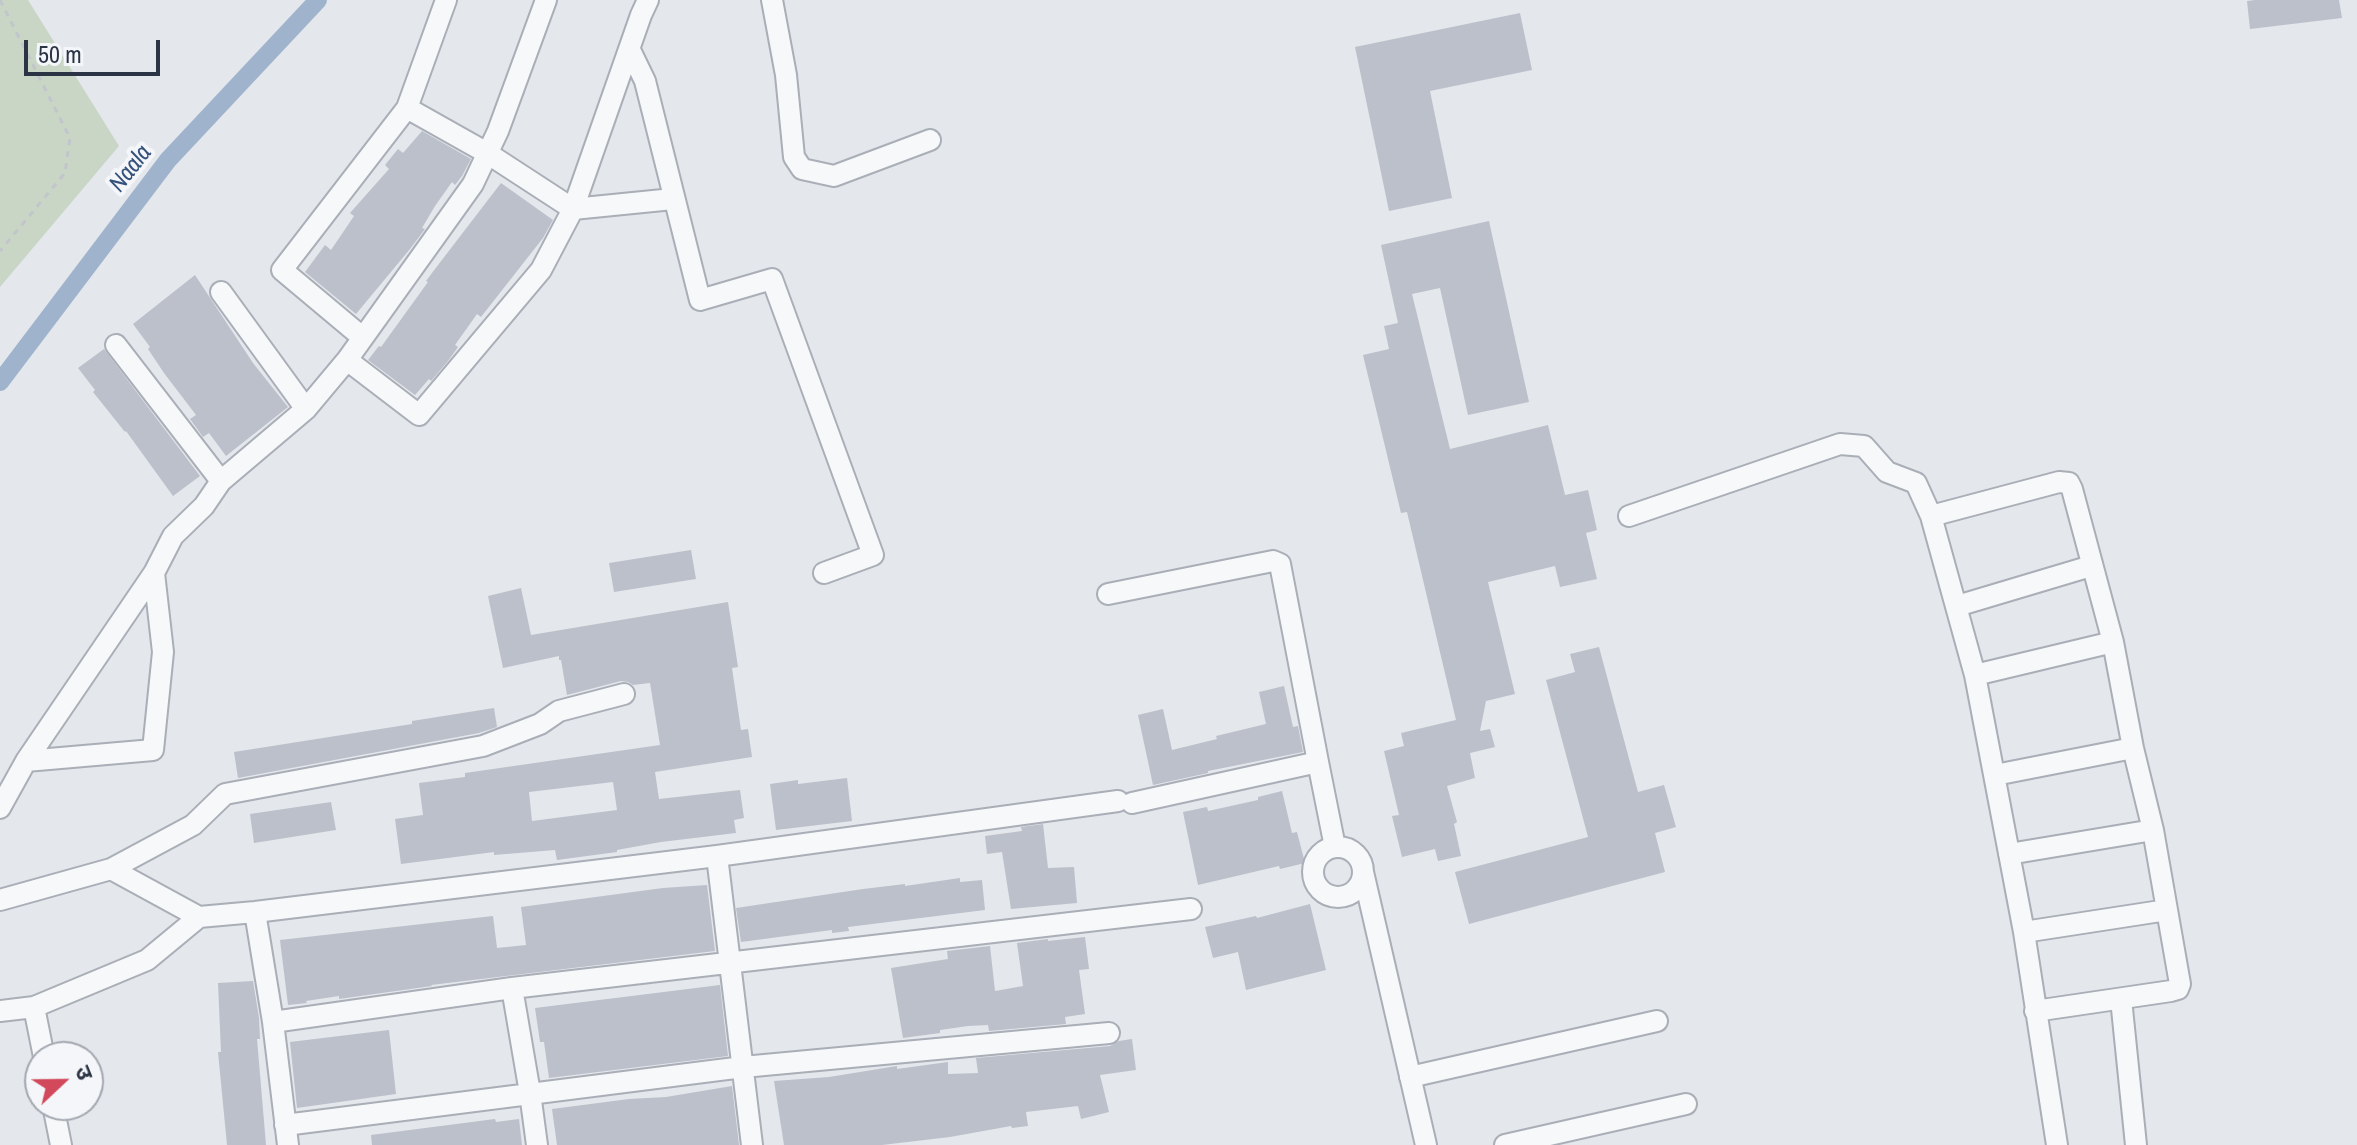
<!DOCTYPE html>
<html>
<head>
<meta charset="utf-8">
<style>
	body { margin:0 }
	#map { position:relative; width:2357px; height:1145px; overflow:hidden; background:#e4e7ec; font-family:"Archivo Narrow","Noto Sans Devanagari",sans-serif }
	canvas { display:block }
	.north { position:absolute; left:24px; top:1041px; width:80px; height:80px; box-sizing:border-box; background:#f4f6f9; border:2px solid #a4a8b1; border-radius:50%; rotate:68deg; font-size:22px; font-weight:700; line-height:32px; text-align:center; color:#2b3445 }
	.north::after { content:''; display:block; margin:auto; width:28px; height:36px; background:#d1495b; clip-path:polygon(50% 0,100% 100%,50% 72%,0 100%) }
	.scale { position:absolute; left:24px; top:40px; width:136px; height:36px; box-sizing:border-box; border:4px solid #2b3445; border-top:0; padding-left:10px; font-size:24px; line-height:28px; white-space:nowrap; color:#2b3445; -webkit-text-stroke:6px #f4f6f9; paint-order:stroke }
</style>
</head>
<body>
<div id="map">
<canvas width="2357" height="1145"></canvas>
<div class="north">उ</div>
<div class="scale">50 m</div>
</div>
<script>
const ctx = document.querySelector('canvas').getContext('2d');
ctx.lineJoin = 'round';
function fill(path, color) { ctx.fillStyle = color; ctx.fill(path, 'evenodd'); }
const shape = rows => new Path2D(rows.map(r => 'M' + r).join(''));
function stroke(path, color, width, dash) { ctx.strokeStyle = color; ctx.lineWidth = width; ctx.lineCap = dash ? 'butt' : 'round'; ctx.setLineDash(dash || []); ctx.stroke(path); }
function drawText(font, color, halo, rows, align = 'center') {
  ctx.font = font + ' "Archivo Narrow",sans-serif'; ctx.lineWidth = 8; ctx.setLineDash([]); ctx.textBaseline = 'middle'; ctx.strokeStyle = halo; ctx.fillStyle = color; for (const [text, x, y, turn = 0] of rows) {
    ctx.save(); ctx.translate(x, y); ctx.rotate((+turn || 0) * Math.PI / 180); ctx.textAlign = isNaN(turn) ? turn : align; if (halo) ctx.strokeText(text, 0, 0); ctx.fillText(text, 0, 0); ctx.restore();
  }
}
fill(shape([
	[0,0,28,0,119,146,0,287]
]), '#c9d6c5');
stroke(shape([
	[0,382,168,160,318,0]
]), '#9fb4cc', 18);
fill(shape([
	[2255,0,2339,0,2342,18,2250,29,2247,1],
	[1520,13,1532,70,1430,91,1452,198,1389,211,1355,47],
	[422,131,471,159,462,176,455,185,452,182,435,206,422,228,425,229,410,249,356,314,305,272,325,245,331,250,354,216,350,213,389,169,385,165,398,149,403,153],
	[501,183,553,220,543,238,481,317,477,314,455,345,458,347,448,361,431,381,429,379,415,395,368,360,379,346,381,347,428,282,426,281,435,269],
	[1489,221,1529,402,1468,415,1440,288,1412,294,1450,449,1548,425,1565,495,1588,490,1597,530,1586,533,1597,579,1560,587,1555,566,1488,582,1515,694,1486,701,1480,731,1490,729,1495,747,1470,753,1475,778,1447,786,1457,822,1454,824,1461,856,1438,861,1435,849,1402,857,1392,816,1399,815,1384,751,1404,746,1401,733,1456,720,1407,512,1401,513,1363,355,1389,349,1384,326,1398,323,1381,245],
	[195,275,253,363,288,407,226,456,209,433,203,437,190,419,196,415,164,373,148,349,150,347,133,324],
	[104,349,200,476,173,496,126,431,125,432,93,392,95,390,78,368],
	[691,550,696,579,614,592,609,563],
	[521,588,531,635,728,602,738,667,732,668,741,730,748,729,752,757,655,772,659,799,740,790,744,818,734,820,736,833,661,842,617,850,617,852,557,860,555,850,494,855,494,852,401,864,395,819,423,815,419,783,465,777,465,773,660,745,650,683,633,685,628,682,621,681,567,695,561,660,559,660,559,656,503,668,488,596],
	[613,782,617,810,532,821,529,792],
	[1599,647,1638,792,1664,785,1676,827,1655,833,1665,872,1469,924,1455,872,1588,837,1546,680,1575,672,1570,654],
	[1284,686,1293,727,1298,726,1303,752,1208,771,1208,773,1153,785,1138,715,1163,709,1172,750,1217,739,1216,736,1266,724,1259,692],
	[494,708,497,727,479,733,238,778,234,752,412,724,412,721],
	[847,778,852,821,776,830,770,784,798,780,798,784],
	[1282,791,1292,833,1297,832,1305,863,1280,869,1279,866,1198,885,1183,812,1207,807,1208,811,1258,800,1258,797],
	[331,802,336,830,254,843,250,814],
	[1043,824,1048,868,1074,867,1077,903,1011,909,1002,852,987,854,985,836,1022,831,1021,827],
	[960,878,960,882,982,880,985,910,848,927,849,931,832,933,832,930,741,942,736,908,863,889,905,884,905,886],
	[707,885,715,951,431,985,432,986,339,999,339,996,306,1001,307,1003,288,1005,280,940,493,916,497,948,526,945,521,907,663,888],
	[1310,904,1326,970,1246,990,1238,952,1213,958,1205,927,1256,916,1257,918],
	[1085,937,1089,969,1079,970,1085,1014,1065,1017,1066,1024,989,1031,988,1025,968,1026,940,1030,940,1033,903,1038,891,968,948,959,947,951,990,946,995,991,1023,986,1017,943,1048,939,1048,941],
	[253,981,259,1018,260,1039,257,1039,266,1145,227,1145,218,1052,221,1052,218,983],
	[720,985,728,1056,549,1078,544,1042,540,1042,535,1008],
	[389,1030,396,1094,297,1108,290,1042],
	[1132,1039,1136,1070,1100,1075,1109,1112,1081,1119,1078,1106,1026,1112,1028,1126,1012,1128,1011,1126,950,1137,882,1145,784,1145,774,1081,829,1077,897,1066,897,1069,948,1062,948,1074,978,1073,976,1058,1110,1046,1119,1041],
	[732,1086,739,1145,557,1145,552,1109,629,1099,666,1097],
	[495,1119,496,1122,519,1119,522,1145,372,1145,371,1135]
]), '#bbc0ca');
const street = shape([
	[772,0,786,75,794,157,802,169,834,176,930,140],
	[630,50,645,81,700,300,772,279,873,555,824,573],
	[407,108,487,153,573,209,673,199],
	[221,292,306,409],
	[362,337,282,270,407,108,446,0],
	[116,345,221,481],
	[347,360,419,415,541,270,573,209,641,15,648,0],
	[1629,516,1840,444,1864,446,1887,472,1916,483,1931,516,1975,675,2024,932,2057,1145],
	[1931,516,2059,482,2069,483,2072,489,2113,642,2133,748,2153,830,2180,984,2178,989,2171,991,2035,1011],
	[1108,594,1273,561,1280,564,1318,762],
	[1957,606,2091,566],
	[1975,675,2113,642],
	[26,761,153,750,163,652,154,573],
	[1995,775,2133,748],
	[1132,803,1318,762,1335,847],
	[0,808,26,761,154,573,173,536,204,506,221,481,306,409,347,360,473,184,498,131,546,0],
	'1313 872a25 25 0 1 1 50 0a25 25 0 1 1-50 0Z',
	[2009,854,2153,830],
	[717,856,752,1145],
	[111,869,199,917,255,912,717,856,1118,801],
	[1363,872,1426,1145],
	[0,900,111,869,193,825,225,794,483,746,540,724,559,711,624,694],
	[255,912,273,1022,288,1145],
	[2024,932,2167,910],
	[512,988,530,1093,537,1145],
	[2121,999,2136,1145],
	[34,1007,44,1057],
	[0,1011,34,1007,147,960,199,917],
	[273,1022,512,988,1191,909],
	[1410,1077,1657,1021],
	[53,1105,61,1145],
	[285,1125,743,1067,1109,1033],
	[1505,1145,1686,1104]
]);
stroke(street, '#a9aeb7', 24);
stroke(shape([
	[0,0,70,138,65,173,0,251]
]), '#c2c5cb', 3, [6, 6]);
stroke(street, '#f7f8fa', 20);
drawText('italic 24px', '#34527a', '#f4f6f9', [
	["Naala",131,169,-52]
]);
</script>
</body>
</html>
